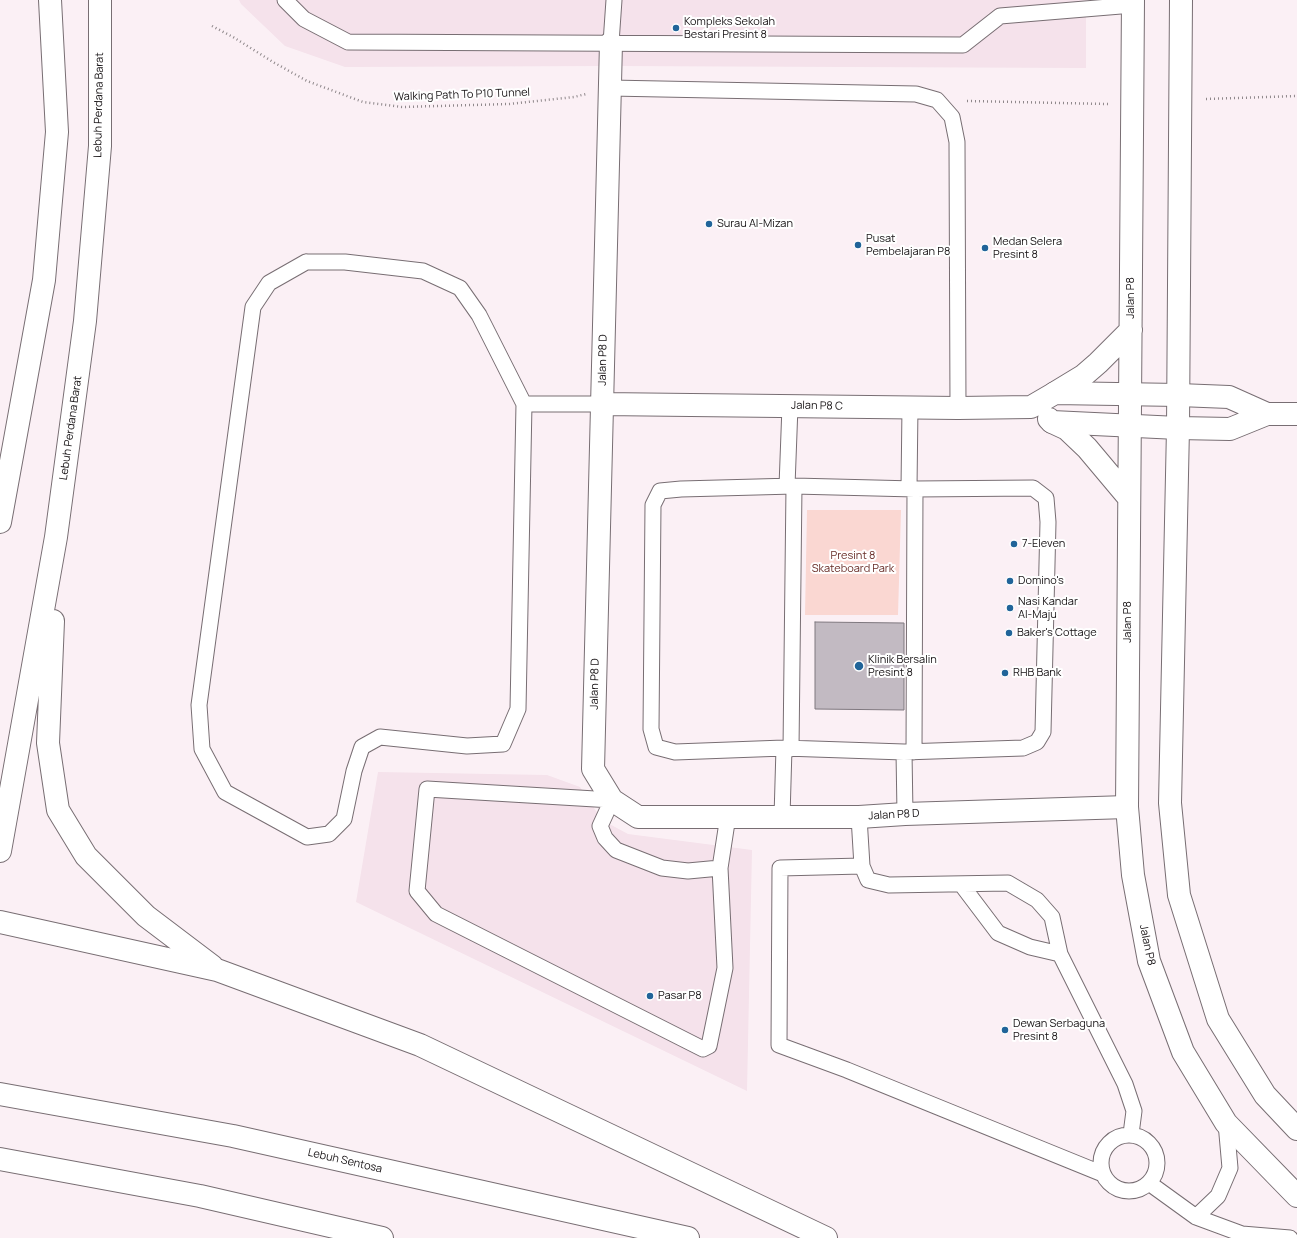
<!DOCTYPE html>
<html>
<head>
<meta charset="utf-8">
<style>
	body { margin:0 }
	canvas { display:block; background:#fbf0f5 }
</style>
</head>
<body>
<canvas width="1297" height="1238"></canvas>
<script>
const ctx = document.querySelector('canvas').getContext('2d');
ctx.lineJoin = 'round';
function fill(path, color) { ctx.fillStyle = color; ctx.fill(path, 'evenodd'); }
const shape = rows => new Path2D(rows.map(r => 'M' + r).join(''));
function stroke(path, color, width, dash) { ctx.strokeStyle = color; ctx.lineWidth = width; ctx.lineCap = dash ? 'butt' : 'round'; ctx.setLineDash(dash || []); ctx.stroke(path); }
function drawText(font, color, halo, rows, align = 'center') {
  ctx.font = font + ' Manrope,sans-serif'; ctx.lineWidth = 4; ctx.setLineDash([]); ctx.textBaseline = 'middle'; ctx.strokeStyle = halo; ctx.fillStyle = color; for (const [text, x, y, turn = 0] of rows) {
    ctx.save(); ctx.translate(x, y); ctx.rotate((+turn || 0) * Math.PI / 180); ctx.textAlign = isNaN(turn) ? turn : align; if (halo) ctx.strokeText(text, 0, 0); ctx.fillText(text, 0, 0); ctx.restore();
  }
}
fill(shape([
	[239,0,1086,0,1086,68,611,66,345,67,285,46,241,4],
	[378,772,547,775,580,787,602,820,628,834,752,850,747,1091,356,902]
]), '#f5e2eb');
fill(shape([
	[807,510,901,510,898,615,805,615]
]), '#fad7d2');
const building = shape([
	[815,622,904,623,904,710,815,709,815,622]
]);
fill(building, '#c2bac2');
stroke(building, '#7f787f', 1);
const service = shape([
	[285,0,304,19,348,42,963,45,1000,16,1133,5],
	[611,43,614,0],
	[610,88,916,94,937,100,952,117,957,142,958,408],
	[306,262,345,262,423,271,460,288,479,315,524,404,518,709,503,744,467,746,380,737,362,747,354,771,344,819,329,834,307,837,225,792,202,749,199,705,253,307,269,283,306,262],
	[524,404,602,404],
	[787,486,790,406],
	[794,486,915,489,1033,488,1046,498,1048,522,1043,732,1037,742,1023,748,904,752,784,748,675,752,656,747,651,729,653,505,660,491,681,489,794,486],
	[909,488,910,407],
	[791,749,794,486],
	[904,752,905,814],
	[914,752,915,489],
	[782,817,784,748],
	[859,817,862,866,868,880,889,885,1008,883,1037,900,1052,917,1060,954,1125,1084,1134,1111,1131,1134],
	[862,866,780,868,779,1045,847,1070,1103,1174],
	[720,868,688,871,662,868,616,850,605,838,600,826,612,800,427,789,417,891,436,914,703,1049,709,1046,725,968,720,868,728,816],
	[961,884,998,933,1030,947,1060,954],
	'1101 1163a28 28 0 1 1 56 0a28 28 0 1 1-56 0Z',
	[1149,1183,1196,1217,1242,1234,1290,1238],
	[1196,1217,1218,1196,1230,1168,1226,1123]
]);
const minor = shape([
	[611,43,593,769,612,800,638,817,859,817,905,814,1127,807],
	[602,404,958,408,1031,407,1055,393,1179,395,1229,397,1267,414],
	[1049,419,1052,422,1178,428,1230,429,1267,414,1297,414]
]);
const tertiary = shape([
	[1133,0,1127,807,1133,875,1149,961,1183,1052,1226,1123,1297,1196],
	[1181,0,1178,428,1170,803,1179,895,1218,1019,1265,1095,1297,1129],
	[1055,393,1083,376,1098,363,1131,330],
	[1052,422,1067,429,1087,448,1129,498]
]);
const primary = shape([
	[0,522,44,280,57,132,50,0],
	[53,621,48,743,58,810,86,856,146,916,212,966],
	[0,851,56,537,85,321,100,146,100,0],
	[0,922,217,970,420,1045,826,1238],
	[0,1094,233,1136,688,1238],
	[0,1159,200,1196,382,1238]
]);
stroke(service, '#786e73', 17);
stroke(minor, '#786e73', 24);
stroke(tertiary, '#786e73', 24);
stroke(primary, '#786e73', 24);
stroke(shape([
	[212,26,233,37,273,62,307,81,363,102,402,107,509,104,574,97,586,94],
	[1206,99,1297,96],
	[967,101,1108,104]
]), '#8e878a', 2.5, [1, 3]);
stroke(service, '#fff', 15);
stroke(minor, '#fff', 22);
stroke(tertiary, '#fff', 22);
stroke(primary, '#fff', 22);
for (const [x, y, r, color] of [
	[676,28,4,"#206499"],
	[709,224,4,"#206499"],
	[858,245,4,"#206499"],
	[985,248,4,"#206499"],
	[1014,544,4,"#206499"],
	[1010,581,4,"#206499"],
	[1010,608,4,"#206499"],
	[1009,633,4,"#206499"],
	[859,666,5,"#206499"],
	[1005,673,4,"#206499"],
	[650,996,4,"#206499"],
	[1005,1030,4,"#206499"]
]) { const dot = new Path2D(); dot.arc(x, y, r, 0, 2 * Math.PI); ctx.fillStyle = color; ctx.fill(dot); stroke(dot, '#fff', 1.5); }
drawText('11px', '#171315', '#fff', [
	["Kompleks Sekolah",684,22],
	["Bestari Presint 8",684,35],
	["Surau Al-Mizan",717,224],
	["Pusat",866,239],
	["Pembelajaran P8",866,252],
	["Medan Selera",993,242],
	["Presint 8",993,255],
	["7-Eleven",1022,544],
	["Domino's",1018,581],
	["Nasi Kandar",1018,602],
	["Al-Maju",1018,615],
	["Baker's Cottage",1017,633],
	["Klinik Bersalin",868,660],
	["Presint 8",868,673],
	["RHB Bank",1013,673],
	["Pasar P8",658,996],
	["Dewan Serbaguna",1013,1024],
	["Presint 8",1013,1037]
], 'left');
drawText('11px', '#171315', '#fff', [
	["Walking Path To P10 Tunnel",462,95,-2],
	["Lebuh Perdana Barat",99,105,-89],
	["Jalan P8",1131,298,-90],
	["Jalan P8 D",603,360,-89],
	["Jalan P8 C",817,406,1],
	["Lebuh Perdana Barat",71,428,-82],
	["Jalan P8",1128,622,-90],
	["Jalan P8 D",595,684,-89],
	["Jalan P8 D",894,815,-3],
	["Jalan P8",1147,945,78],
	["Lebuh Sentosa",345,1161,13]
]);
drawText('11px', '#682c27', '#fff', [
	["Presint 8",853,556],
	["Skateboard Park",853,569]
]);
</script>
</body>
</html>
